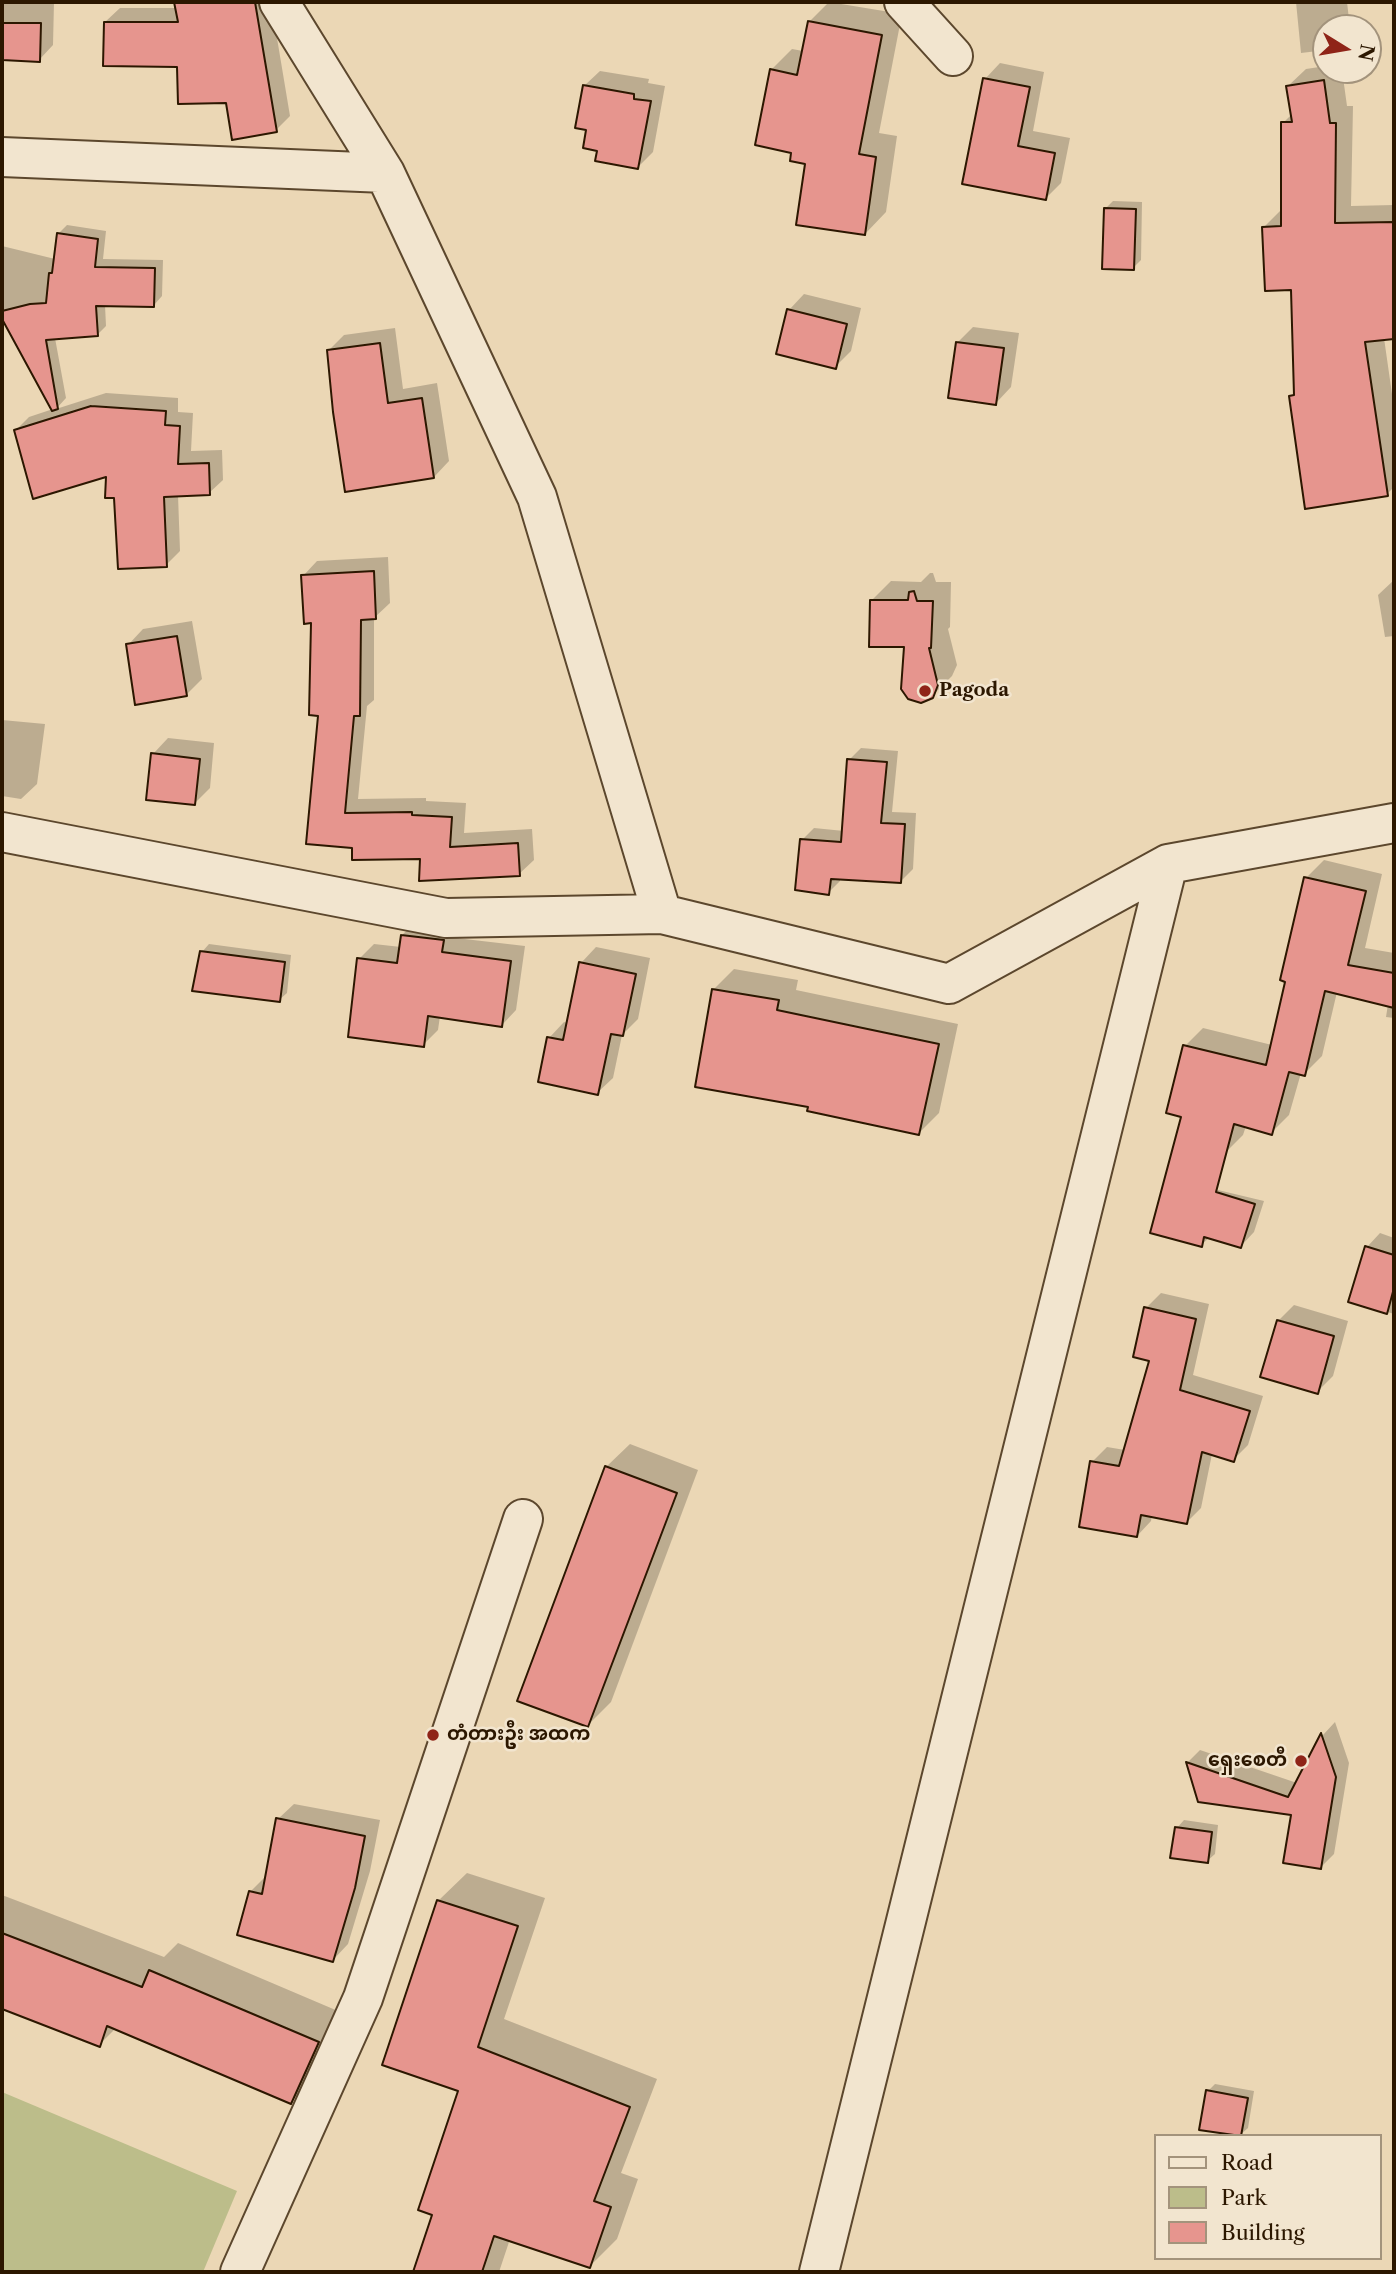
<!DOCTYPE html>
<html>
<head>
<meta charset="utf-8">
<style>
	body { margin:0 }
	#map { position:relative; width:1396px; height:2274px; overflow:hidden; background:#ebd7b5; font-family:"Libre Caslon Text",serif }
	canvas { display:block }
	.frame { position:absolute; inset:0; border:4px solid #2c1700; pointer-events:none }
	.legend { position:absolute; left:1154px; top:2134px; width:228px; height:126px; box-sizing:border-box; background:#f2e5cf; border:2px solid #a3937c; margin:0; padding:9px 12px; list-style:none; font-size:21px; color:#2c1700 }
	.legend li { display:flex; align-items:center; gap:14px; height:35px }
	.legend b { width:35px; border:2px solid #a3937c }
	.north { position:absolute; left:1312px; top:14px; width:70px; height:70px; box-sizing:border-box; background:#f2e5cf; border:2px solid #a3937c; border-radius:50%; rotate:101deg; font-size:19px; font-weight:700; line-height:28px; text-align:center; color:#2c1700 }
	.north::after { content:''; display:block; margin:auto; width:24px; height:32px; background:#8f2418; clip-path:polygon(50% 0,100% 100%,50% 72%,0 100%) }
</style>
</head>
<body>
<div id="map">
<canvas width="1396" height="2274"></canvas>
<div class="frame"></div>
<ul class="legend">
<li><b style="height:9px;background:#f2e5cf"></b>Road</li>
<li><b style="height:19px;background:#bcbd8a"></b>Park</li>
<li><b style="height:19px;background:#e6958e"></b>Building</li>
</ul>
<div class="north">N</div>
</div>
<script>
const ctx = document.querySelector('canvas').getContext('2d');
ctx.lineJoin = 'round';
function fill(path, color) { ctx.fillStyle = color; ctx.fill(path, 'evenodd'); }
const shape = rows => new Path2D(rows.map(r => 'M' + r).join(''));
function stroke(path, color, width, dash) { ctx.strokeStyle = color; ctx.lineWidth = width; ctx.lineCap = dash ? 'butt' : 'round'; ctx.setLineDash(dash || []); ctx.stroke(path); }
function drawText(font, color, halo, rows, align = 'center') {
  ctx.font = font + ' "Libre Caslon Text","Noto Sans Myanmar",serif'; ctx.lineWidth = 5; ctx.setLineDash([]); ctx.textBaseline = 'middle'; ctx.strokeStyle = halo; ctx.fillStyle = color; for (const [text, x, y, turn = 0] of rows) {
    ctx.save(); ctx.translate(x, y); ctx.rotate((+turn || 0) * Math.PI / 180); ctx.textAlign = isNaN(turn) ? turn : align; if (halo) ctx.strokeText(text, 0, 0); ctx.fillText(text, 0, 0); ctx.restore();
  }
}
fill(shape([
	[2,2092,237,2191,203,2272,2,2272]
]), '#bcbd8a');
fill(shape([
	[2,2,54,2,53,45,39,60,2,59],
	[179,2,271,2,290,116,276,130,227,101,179,66,105,22,120,8,177,8],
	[829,2,902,14,879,133,897,136,886,212,865,234,807,162,793,151,771,70,792,49,803,51,809,22],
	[1296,2,1347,2,1350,28,1326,28,1326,50,1301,53],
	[1000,63,1044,72,1033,131,1070,138,1061,183,1046,198,964,182,985,79],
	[1326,66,1326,70,1342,70,1347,106,1353,106,1351,206,1394,205,1394,337,1384,338,1394,408,1394,487,1387,494,1291,397,1296,392,1292,288,1264,227,1281,210,1283,123,1292,114,1288,86,1306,69],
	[600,71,649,79,648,83,665,86,653,152,638,167,599,149,584,86],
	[1113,201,1142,202,1141,260,1133,268,1105,209],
	[67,225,106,231,103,259,163,260,162,296,154,305,105,305,106,326,97,335,55,338,66,398,56,409,106,393,178,398,178,412,193,413,191,451,222,450,223,480,209,493,178,495,180,551,166,565,116,497,108,475,16,430,29,417,53,409,7,325,2,304,2,246,55,259,58,234],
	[804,294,861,308,851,351,835,367,789,310],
	[973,327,1019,333,1011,387,996,403,958,342],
	[395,328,403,389,437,383,449,461,434,477,329,350,344,335],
	[388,557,390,603,374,618,374,700,367,706,358,799,426,798,426,801,466,803,464,833,532,829,534,860,519,874,354,847,308,842,320,714,313,622,303,576,317,561],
	[930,573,933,573,936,582,951,582,950,627,948,629,957,665,952,676,932,696,906,646,872,600,891,581,921,582],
	[1394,580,1394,636,1385,637,1378,595],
	[192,621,202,679,186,695,128,645,143,629],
	[2,720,45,724,37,784,21,799,2,796],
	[168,738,214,743,210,788,194,804,153,754],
	[861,748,898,751,892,812,916,813,913,869,901,881,840,878,840,881,828,893,802,840,814,828,844,831,849,760],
	[1324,860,1382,874,1365,948,1394,953,1394,1018,1386,1017,1388,1004,1337,992,1322,1056,1304,1074,1301,1073,1289,1115,1271,1133,1246,1126,1243,1135,1225,1153,1183,1115,1185,1046,1203,1028,1272,1045,1287,980,1306,878],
	[417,921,457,926,456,938,525,946,516,1010,502,1025,440,1016,438,1030,423,1045,359,959,374,944,401,947,402,935],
	[209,944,291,955,287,993,279,1000,202,952],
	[596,947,650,958,638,1019,622,1035,613,1078,597,1093,549,1038,564,1022,568,1023,581,963],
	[734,969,798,980,796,990,958,1024,939,1113,919,1133,810,1105,714,989],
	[1176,1180,1264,1201,1254,1232,1241,1246,1210,1237,1201,1245],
	[1380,1233,1394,1238,1394,1314,1350,1300,1367,1247],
	[1161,1293,1209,1304,1193,1375,1263,1396,1248,1445,1233,1460,1212,1454,1201,1508,1186,1523,1152,1515,1151,1521,1137,1536,1092,1462,1107,1447,1125,1450,1151,1360,1146,1308],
	[1294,1305,1348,1321,1333,1376,1317,1392,1278,1321],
	[630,1444,698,1470,611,1702,588,1725,606,1467],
	[1335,1722,1349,1763,1334,1854,1321,1867,1293,1814,1199,1800,1188,1762,1200,1750,1297,1783,1323,1735],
	[294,1804,380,1820,370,1871,348,1944,333,1960,250,1892,266,1876,278,1819],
	[1184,1820,1218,1825,1215,1854,1207,1861,1177,1828],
	[467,1873,545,1898,504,2019,657,2079,621,2173,638,2179,617,2239,590,2266,510,2239,499,2272,414,2272,435,2213,461,2090,385,2064,439,1900],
	[2,1895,164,1957,178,1943,345,2014,318,2075,291,2102,116,2028,99,2045,2,2007],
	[1215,2084,1254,2091,1248,2128,1240,2135,1208,2091]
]), '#0003');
const building = shape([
	[174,2,255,2,277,132,232,140,226,103,178,104,177,67,103,66,104,22,178,22,174,2],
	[808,21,882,35,859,154,876,157,865,235,796,225,805,164,790,161,791,153,755,145,770,69,797,75,808,21],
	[2,23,41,23,40,62,2,60,2,23],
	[983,78,1030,87,1018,146,1055,153,1046,200,962,184,983,78],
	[1324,80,1330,123,1336,123,1335,223,1394,222,1394,339,1365,342,1388,496,1305,509,1289,396,1294,395,1291,290,1265,291,1262,227,1281,226,1281,122,1292,122,1286,86,1324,80],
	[583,85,634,94,634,99,651,101,638,169,595,161,597,151,583,148,586,130,575,128,583,85],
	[1104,208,1136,209,1134,270,1102,269,1104,208],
	[57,233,98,239,95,267,155,268,154,307,96,306,98,336,46,340,58,409,52,411,2,319,2,311,30,304,46,303,49,273,52,273,57,233],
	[787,309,847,324,836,369,776,354,787,309],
	[956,342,1004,348,996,405,948,398,956,342],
	[380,343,388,403,422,398,434,478,345,492,333,412,327,350,380,343],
	[91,406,166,411,165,425,180,426,178,464,209,463,210,495,164,497,167,567,118,569,114,498,105,498,106,477,33,499,14,430,91,406],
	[374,571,376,619,361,620,360,716,354,716,345,813,412,812,412,815,452,817,450,847,518,843,520,876,419,881,420,859,352,860,352,848,306,844,318,716,309,715,311,623,304,624,301,575,374,571],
	[914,591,917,601,933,601,931,648,929,648,938,685,933,698,921,703,908,699,901,689,904,647,869,647,870,600,908,600,909,592,914,591],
	[177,636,187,696,135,705,126,644,177,636],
	[151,753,200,759,195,805,146,800,151,753],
	[847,759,887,762,881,823,905,824,901,883,831,879,829,895,795,890,800,839,841,842,847,759],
	[1304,877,1366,891,1348,965,1394,973,1394,1008,1325,991,1305,1076,1289,1072,1272,1135,1234,1124,1216,1192,1255,1204,1241,1248,1204,1237,1202,1247,1150,1233,1181,1117,1166,1113,1183,1045,1266,1065,1285,982,1280,980,1304,877],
	[401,935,444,940,442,952,511,961,502,1027,428,1016,424,1047,348,1037,357,958,397,963,401,935],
	[200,951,285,962,280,1002,192,991,200,951],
	[579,962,636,974,623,1036,611,1034,598,1095,538,1082,547,1037,563,1040,579,962],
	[712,989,779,1000,777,1010,939,1044,919,1135,807,1111,808,1107,695,1087,712,989],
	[1365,1246,1394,1255,1394,1288,1387,1314,1348,1302,1365,1246],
	[1144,1307,1196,1319,1180,1390,1250,1411,1234,1462,1202,1452,1187,1524,1141,1515,1137,1537,1079,1527,1090,1461,1119,1466,1149,1361,1133,1357,1144,1307],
	[1277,1320,1334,1336,1318,1394,1260,1377,1277,1320],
	[605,1466,677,1493,588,1727,517,1701,605,1466],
	[1321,1733,1336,1777,1321,1869,1283,1863,1291,1815,1198,1802,1186,1762,1288,1797,1321,1733],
	[276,1818,365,1836,355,1888,333,1962,237,1935,249,1891,262,1894,276,1818],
	[1175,1827,1212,1832,1208,1863,1170,1858,1175,1827],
	[437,1900,518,1926,478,2047,630,2107,594,2201,611,2207,590,2268,494,2236,482,2272,413,2272,432,2215,418,2210,458,2091,382,2065,437,1900],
	[2,1933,142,1987,149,1970,319,2042,291,2104,107,2026,100,2047,2,2009,2,1933],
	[1206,2090,1248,2098,1241,2136,1199,2130,1206,2090]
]);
fill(building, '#e6958e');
stroke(building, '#2c1700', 2);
const minor = shape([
	[279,2,385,173,537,497,662,914,949,984,1168,864,1394,823],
	[904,2,953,56],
	[2,157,385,173],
	[2,832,446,918,662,914],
	[240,2272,363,1998,523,1519],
	[819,2272,1168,864]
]);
stroke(minor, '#5c472d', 42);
stroke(minor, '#f2e5cf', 38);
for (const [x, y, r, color] of [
	[925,691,7,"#8f2418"],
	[433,1735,7,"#8f2418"],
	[1301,1761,7,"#8f2418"]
]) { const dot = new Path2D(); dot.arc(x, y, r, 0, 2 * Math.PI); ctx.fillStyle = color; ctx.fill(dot); stroke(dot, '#f2e5cf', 2.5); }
drawText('bold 19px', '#2c1700', '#f2e5cf', [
	["Pagoda",939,691],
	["တံတားဦး အထက",447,1735],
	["ရှေးစေတီ",1287,1761,"right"]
], 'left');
</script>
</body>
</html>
